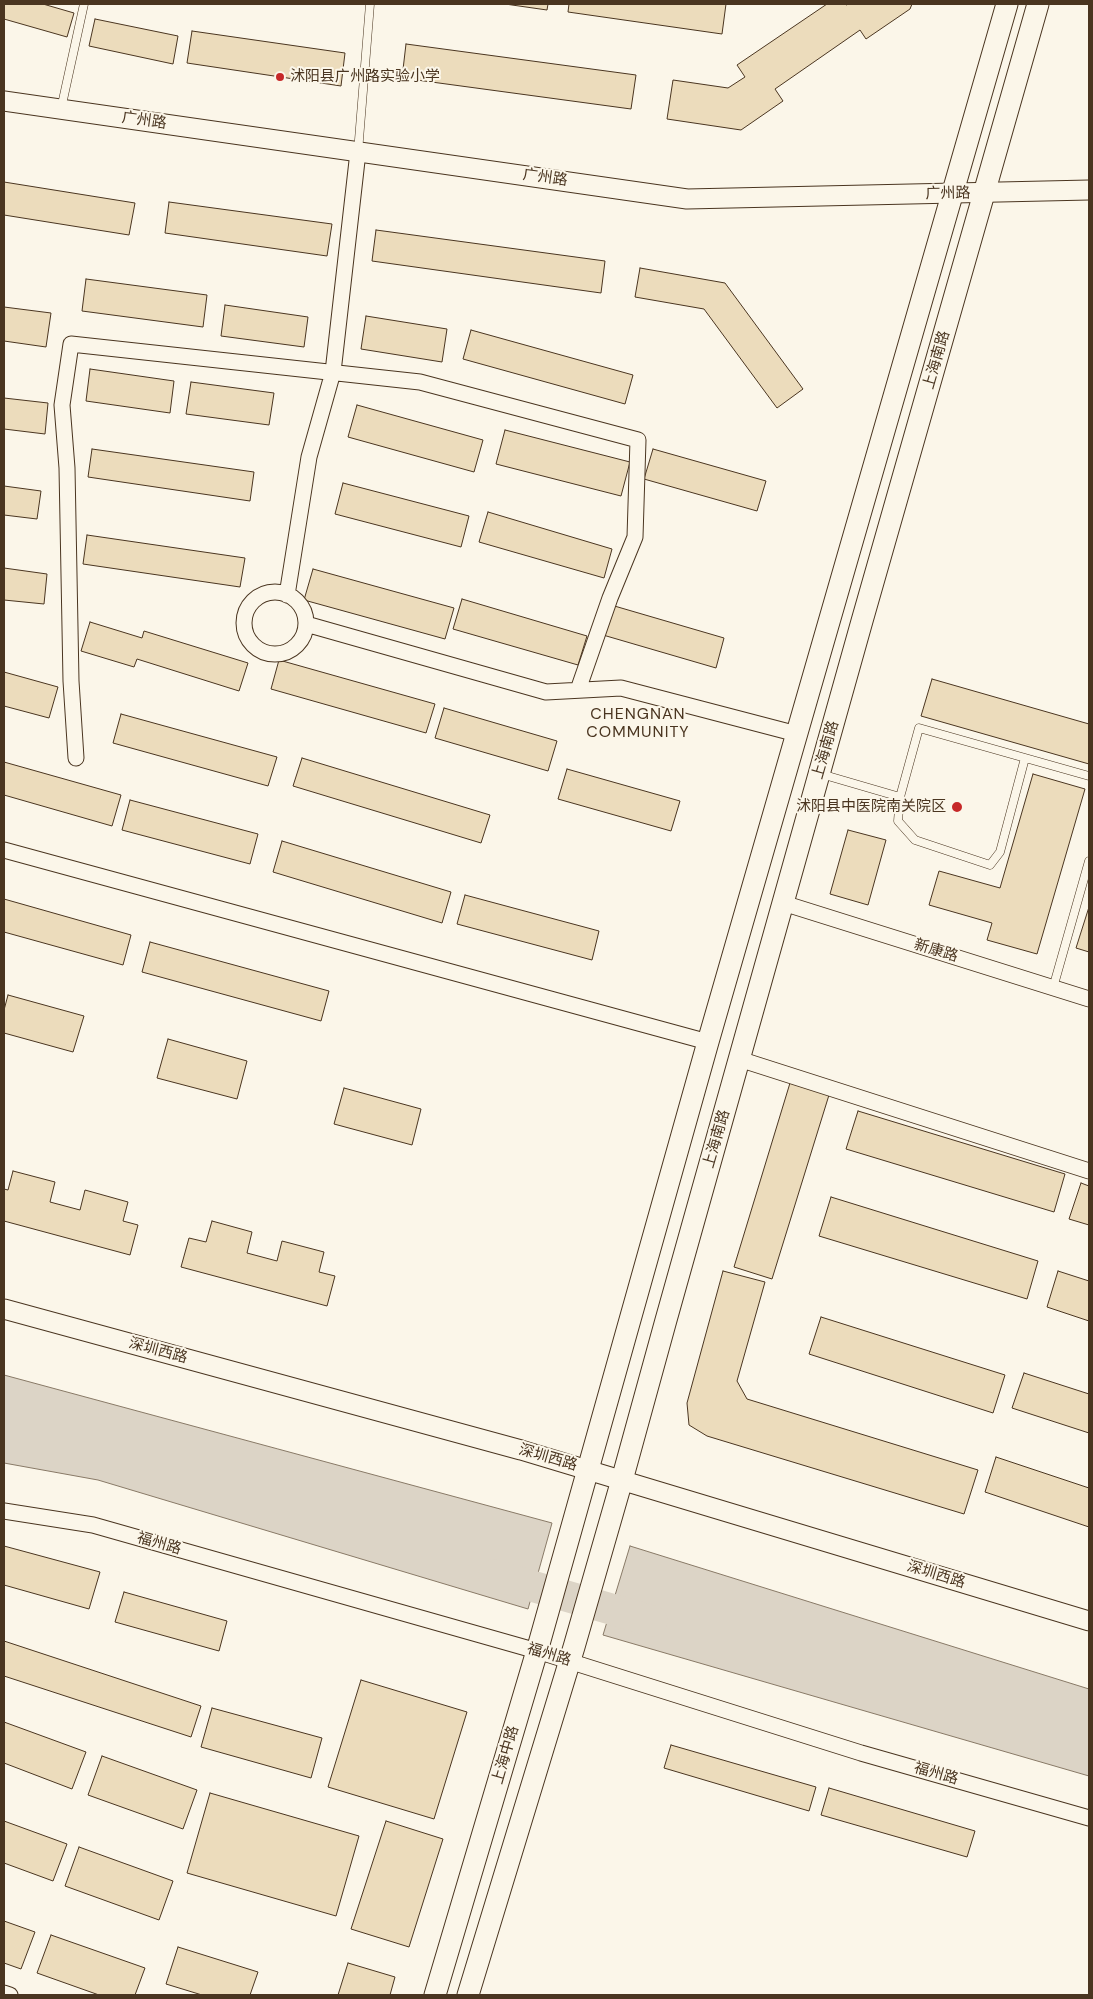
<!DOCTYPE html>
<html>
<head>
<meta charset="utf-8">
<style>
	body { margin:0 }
	#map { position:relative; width:1093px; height:1999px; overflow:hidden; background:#fbf6e9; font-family:"DM Sans",sans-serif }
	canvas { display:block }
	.frame { position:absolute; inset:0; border:5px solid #4a3520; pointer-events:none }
</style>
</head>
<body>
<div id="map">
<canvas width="1093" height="1999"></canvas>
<div class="frame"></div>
</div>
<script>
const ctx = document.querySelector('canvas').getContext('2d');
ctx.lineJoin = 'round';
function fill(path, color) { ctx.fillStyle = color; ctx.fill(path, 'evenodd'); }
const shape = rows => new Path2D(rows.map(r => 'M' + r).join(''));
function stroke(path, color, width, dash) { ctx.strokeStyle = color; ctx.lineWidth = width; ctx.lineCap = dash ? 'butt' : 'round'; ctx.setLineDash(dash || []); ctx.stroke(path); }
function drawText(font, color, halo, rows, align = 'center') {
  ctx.font = font + ' "DM Sans","Noto Sans SC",sans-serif'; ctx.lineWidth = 4; ctx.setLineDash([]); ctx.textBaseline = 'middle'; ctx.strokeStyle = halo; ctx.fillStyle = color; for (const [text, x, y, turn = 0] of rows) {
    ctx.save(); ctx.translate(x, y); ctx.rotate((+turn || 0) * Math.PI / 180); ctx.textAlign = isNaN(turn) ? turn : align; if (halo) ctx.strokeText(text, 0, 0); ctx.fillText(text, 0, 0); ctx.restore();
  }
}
const water = shape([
	[4,1375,552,1523,528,1609,98,1480,4,1463,4,1375],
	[630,1546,1089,1689,1089,1776,603,1635,630,1546]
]);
fill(water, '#dcd4c6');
stroke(water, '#887966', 1);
stroke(shape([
	[494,1575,652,1621]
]), '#dcd4c6', 31);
const building = shape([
	[4,4,43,4,74,13,67,37,4,19,4,4],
	[505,4,548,4,547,10,505,4],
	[569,4,726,4,722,34,568,12,569,4],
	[827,4,845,4,846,5,849,4,912,4,910,9,866,39,860,30,775,89,783,101,741,130,667,119,673,80,728,88,745,77,737,65,827,4],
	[95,19,178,36,173,64,89,46,95,19],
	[192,31,345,53,341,86,187,63,192,31],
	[406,44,636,75,631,109,402,78,406,44],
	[4,182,135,203,129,235,4,215,4,182],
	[169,202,332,224,327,256,165,233,169,202],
	[376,230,605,261,601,293,372,261,376,230],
	[640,268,725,283,803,389,777,408,704,309,635,297,640,268],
	[86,279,207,295,203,327,82,311,86,279],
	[225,305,308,317,304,347,221,336,225,305],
	[4,307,51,313,46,347,4,341,4,307],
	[366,316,447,329,442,362,361,349,366,316],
	[471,330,633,375,625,404,463,359,471,330],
	[90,369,174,381,170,413,86,401,90,369],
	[191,382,274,393,269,425,186,414,191,382],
	[4,398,48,403,45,434,4,429,4,398],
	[357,405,483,440,474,472,348,437,357,405],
	[505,430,630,462,621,496,496,464,505,430],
	[92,449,254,472,250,501,88,477,92,449],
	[653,449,766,481,757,511,644,479,653,449],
	[343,483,469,516,461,547,335,514,343,483],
	[4,486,41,491,37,519,4,515,4,486],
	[488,512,612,549,604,578,479,542,488,512],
	[87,535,245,558,240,587,83,564,87,535],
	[4,568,47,574,44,604,4,600,4,568],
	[313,569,454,608,445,639,304,600,313,569],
	[462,599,587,636,578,665,453,629,462,599],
	[611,605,724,638,716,668,603,635,611,605],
	[90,622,142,638,144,631,248,663,239,691,137,659,134,667,81,651,90,622],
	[279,660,435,704,426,733,271,689,279,660],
	[4,672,58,687,49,718,4,706,4,672],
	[932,679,1089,724,1089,764,921,716,932,679],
	[444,708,557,741,548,771,435,738,444,708],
	[121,714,277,757,268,786,113,743,121,714],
	[302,758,490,815,481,843,293,786,302,758],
	[4,762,121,795,112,826,4,795,4,762],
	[567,769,680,801,671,831,558,799,567,769],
	[1033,774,1085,789,1037,954,987,940,992,923,929,905,939,871,1000,888,1033,774],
	[130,800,258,834,250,864,122,830,130,800],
	[848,830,886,840,868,905,830,894,848,830],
	[282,841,451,892,442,923,273,872,282,841],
	[465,895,599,931,592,960,457,924,465,895],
	[4,899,131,935,123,965,4,932,4,899],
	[1089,907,1089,952,1076,948,1089,907],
	[150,942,329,991,321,1021,142,972,150,942],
	[8,995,84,1016,73,1052,4,1033,4,1010,8,995],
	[168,1039,247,1061,237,1099,157,1078,168,1039],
	[790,1083,829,1095,772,1279,734,1267,790,1083],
	[344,1088,421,1109,412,1145,334,1124,344,1088],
	[858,1111,1065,1174,1054,1212,846,1149,858,1111],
	[13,1171,55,1182,50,1202,80,1210,85,1190,128,1202,123,1221,138,1225,130,1255,4,1221,4,1189,8,1190,13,1171],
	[1081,1183,1089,1186,1089,1225,1069,1219,1081,1183],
	[831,1197,1038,1261,1027,1299,819,1236,831,1197],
	[212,1221,252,1232,247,1253,277,1261,282,1241,324,1252,319,1272,335,1276,327,1306,181,1267,189,1238,206,1242,212,1221],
	[723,1271,765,1282,737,1381,747,1399,978,1470,964,1514,707,1436,689,1425,687,1403,723,1271],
	[1058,1271,1089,1281,1089,1321,1047,1307,1058,1271],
	[821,1317,1005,1375,993,1413,809,1354,821,1317],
	[1024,1373,1089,1394,1089,1433,1012,1408,1024,1373],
	[996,1457,1089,1488,1089,1527,985,1492,996,1457],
	[4,1546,100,1572,89,1609,4,1585,4,1546],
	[124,1592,227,1621,219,1651,115,1622,124,1592],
	[4,1641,201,1706,191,1737,4,1676,4,1641],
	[361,1680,467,1712,434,1819,328,1787,361,1680],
	[212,1708,322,1738,311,1778,201,1747,212,1708],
	[4,1722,86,1752,72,1789,4,1763,4,1722],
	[671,1745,816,1787,809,1811,664,1768,671,1745],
	[102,1756,197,1790,183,1829,88,1795,102,1756],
	[829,1788,975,1831,967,1857,821,1815,829,1788],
	[210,1793,359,1836,336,1916,187,1873,210,1793],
	[4,1821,67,1844,53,1881,4,1863,4,1821],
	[386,1821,443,1839,409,1947,351,1929,386,1821],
	[79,1847,173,1881,159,1920,65,1886,79,1847],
	[4,1921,35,1932,21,1969,4,1963,4,1921],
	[51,1935,145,1968,135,1995,99,1995,37,1973,51,1935],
	[178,1947,258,1972,250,1995,202,1995,166,1984,178,1947],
	[348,1963,395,1977,390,1995,338,1995,348,1963]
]);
fill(building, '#ecdcbc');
stroke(building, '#4a3520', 1);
const service = shape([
	[61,109,84,4],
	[358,152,370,4],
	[821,774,900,797,919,728,1089,776],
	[900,797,898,821,915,840,990,865,1000,852,1025,758],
	[1053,988,1089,861]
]);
const minor = shape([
	'244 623a31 31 0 1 1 62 0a31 31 0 1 1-62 0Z',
	[287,595,309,457,333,372,358,152],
	[306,624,546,692,621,688,797,734],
	[76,758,71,681,67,468,62,405,71,344,420,382,638,440,635,537,610,598,578,690],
	[4,850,708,1042],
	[783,903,1089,999],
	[739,1059,1089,1171],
	[4,1511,93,1525,537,1651,861,1753,1089,1818],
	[4,1993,10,1995]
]);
const tertiary = shape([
	[4,101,687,199,1089,190],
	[4,1309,521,1450,1089,1621]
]);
const secondary = shape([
	[435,1995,537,1651,708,1042,1007,4],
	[468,1995,574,1647,622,1480,666,1320,862,621,1038,4]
]);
stroke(service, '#4a3520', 9);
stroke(minor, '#4a3520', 17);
stroke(tertiary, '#4a3520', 21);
stroke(secondary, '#4a3520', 23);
stroke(service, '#fbf6e9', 8);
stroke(minor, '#fbf6e9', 15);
stroke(tertiary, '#fbf6e9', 19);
stroke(secondary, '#fbf6e9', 21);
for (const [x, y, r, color] of [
	[280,77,5,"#c62828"],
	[957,807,6,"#c62828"]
]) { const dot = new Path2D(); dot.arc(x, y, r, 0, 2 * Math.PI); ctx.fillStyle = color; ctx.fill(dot); stroke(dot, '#fbf6e9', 2); }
drawText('15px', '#4a3520', '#fbf6e9', [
	["沭阳县广州路实验小学",290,77],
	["沭阳县中医院南关院区",946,807,"right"]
], 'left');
drawText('15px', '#4a3520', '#fbf6e9', [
	["广州路",144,121,8],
	["广州路",545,178,8],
	["广州路",948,194,-1],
	["上海南路",937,360,-74],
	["上海南路",826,750,-74],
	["新康路",936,951,17],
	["上海南路",717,1139,-74],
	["深圳西路",158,1351,15],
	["深圳西路",548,1458,16],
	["福州路",159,1544,16],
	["深圳西路",936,1575,17],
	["福州路",549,1655,17],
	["上海中路",506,1755,-74],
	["福州路",936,1774,16]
]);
ctx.letterSpacing = '1px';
drawText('16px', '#4a3520', '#fbf6e9', [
	["CHENGNAN",638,715],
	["COMMUNITY",638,733]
]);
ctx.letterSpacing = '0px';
</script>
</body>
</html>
